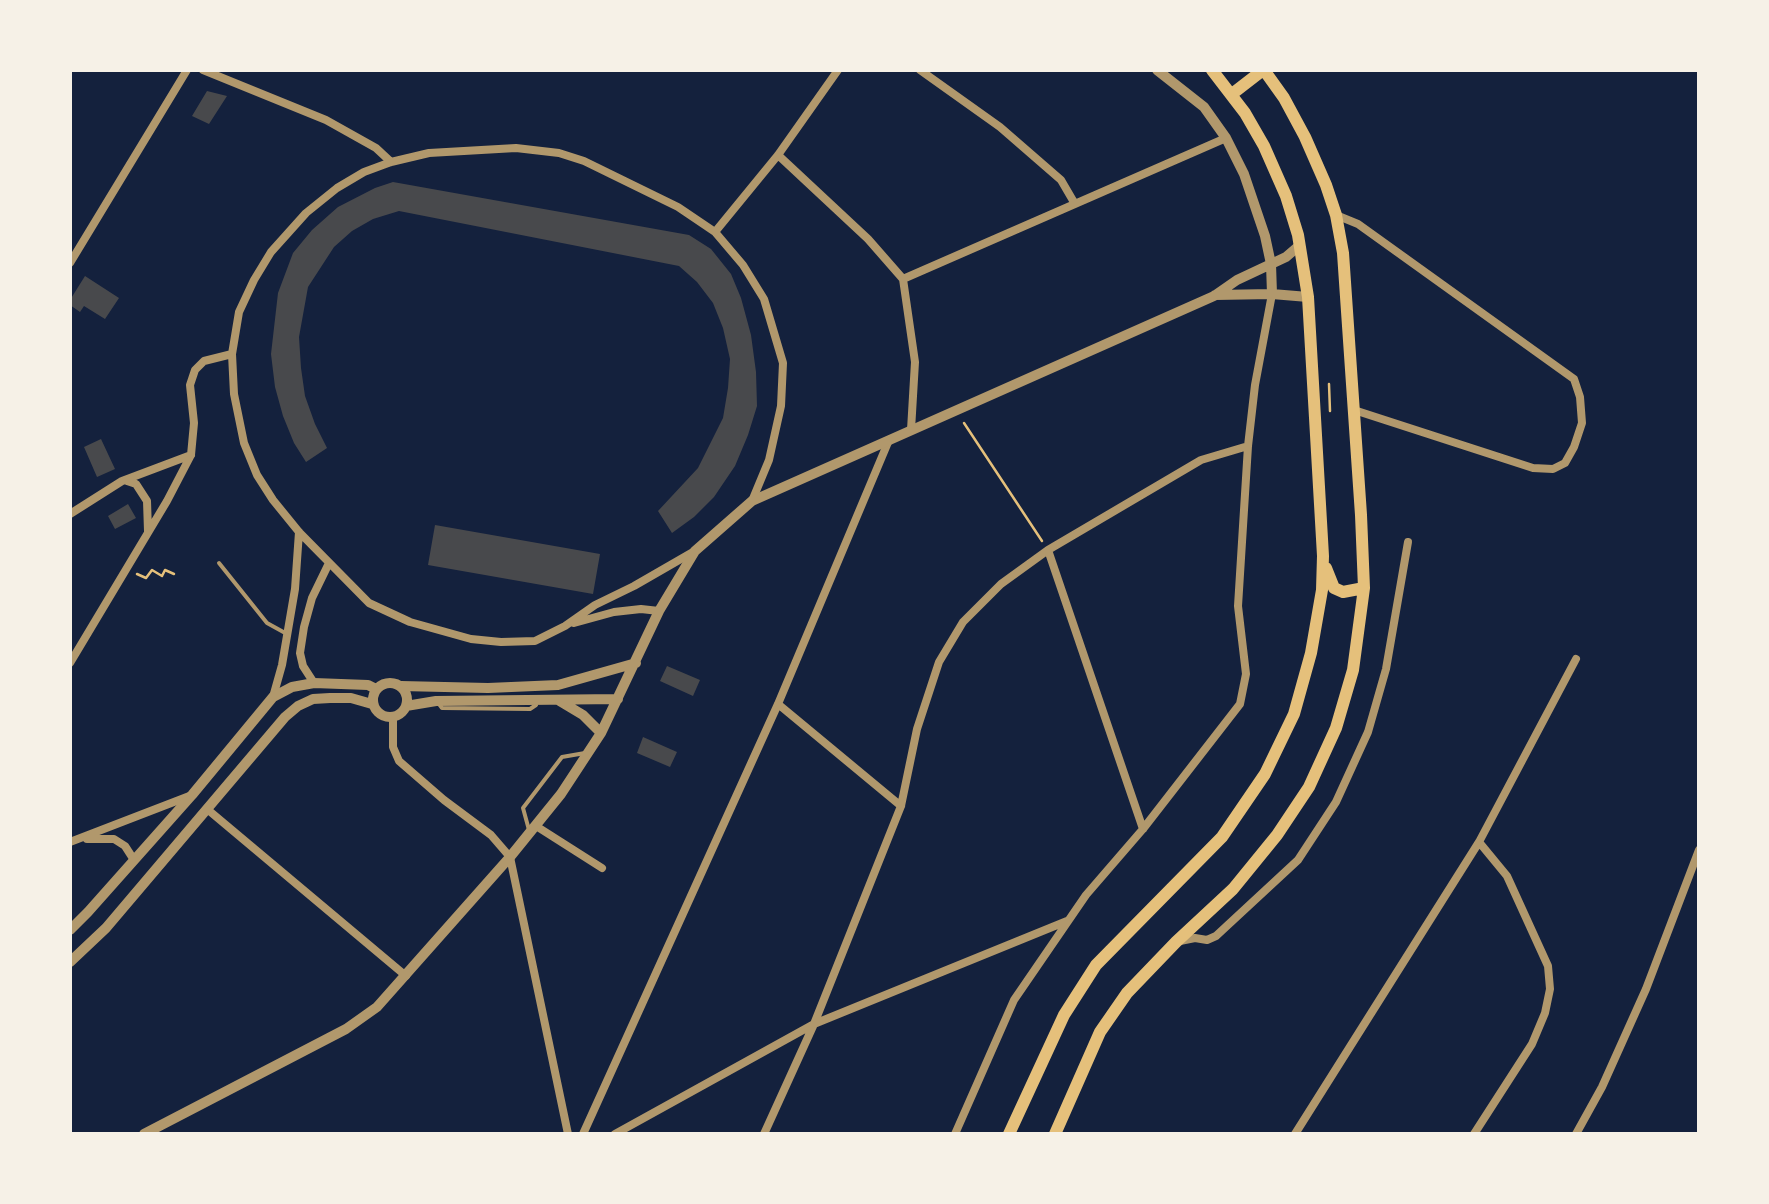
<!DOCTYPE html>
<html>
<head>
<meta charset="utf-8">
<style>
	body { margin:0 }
	#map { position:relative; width:1769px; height:1204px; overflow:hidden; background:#14213d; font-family:Lora,serif }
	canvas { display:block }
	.frame { position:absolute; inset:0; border:72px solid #f6f1e7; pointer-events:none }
</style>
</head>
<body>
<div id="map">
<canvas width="1769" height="1204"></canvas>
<div class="frame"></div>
</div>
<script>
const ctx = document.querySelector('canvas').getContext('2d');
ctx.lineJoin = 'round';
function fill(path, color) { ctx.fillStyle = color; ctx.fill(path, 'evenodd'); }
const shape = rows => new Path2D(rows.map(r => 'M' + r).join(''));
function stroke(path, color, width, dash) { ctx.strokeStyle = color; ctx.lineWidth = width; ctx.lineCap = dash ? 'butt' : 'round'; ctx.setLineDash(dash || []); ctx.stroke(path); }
fill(shape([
	[207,91,227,96,209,124,192,116],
	[393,182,689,235,711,249,731,274,741,298,751,335,756,372,757,406,748,435,735,466,714,497,694,517,672,533,658,511,698,468,723,418,728,388,730,359,723,328,713,303,697,282,679,266,399,211,373,219,352,231,334,247,308,287,299,337,301,368,305,396,315,424,327,448,306,462,294,443,283,416,275,387,271,354,278,293,293,253,312,230,338,207,375,188],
	[85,276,119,298,105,319,84,306,80,312,70,305,70,300],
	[101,439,115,469,97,477,84,447],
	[128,504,136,518,115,529,108,516],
	[435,525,600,554,593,594,428,565],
	[667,666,700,680,693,696,660,681],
	[643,737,677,752,670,767,637,753]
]), '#48494c');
stroke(shape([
	[1329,384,1330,411],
	[964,423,1042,541],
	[137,574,146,578,152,570,162,576,165,570,174,574]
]), '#e5c07b', 2.5);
stroke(shape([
	[219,563,267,623,287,634],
	[439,704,442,708,530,709,536,705],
	[529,830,523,808,562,757,585,753]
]), '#b1986c', 4);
stroke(shape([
	[203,70,326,120,376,148,391,162],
	[920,70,1000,127,1061,180,1075,204],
	[778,155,868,239,903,279,915,362,911,430],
	[1336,215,1358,224,1574,379,1580,397,1582,423,1574,447,1565,463,1553,469,1533,468,1354,410],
	[715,232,778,155,838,70],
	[70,263,187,70],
	[903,279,1226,138],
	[127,481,136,484,147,501,148,531],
	[70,514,122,481,191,455],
	[1048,550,1143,829],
	[693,552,634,586,595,605,565,626,535,641,501,642,471,639,410,622,369,603,299,532,273,500,257,475,244,443,234,394,232,354,239,312,254,280,271,252,306,213,337,188,364,172,391,162,429,153,516,148,559,153,584,161,678,207,715,232,743,265,764,299,783,363,781,406,769,460,752,501],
	[574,623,614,612,641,609,659,611],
	[70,663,167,501,191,455,194,423,190,385,195,370,204,361,232,354],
	[314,683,303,666,300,653,304,627,312,598,329,563],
	[273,697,282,665,295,589,299,532],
	[778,704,901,806],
	[393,717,393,747,399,761,444,800,491,835,510,857,568,1134],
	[207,809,406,976],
	[536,826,602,868],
	[87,839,114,839,125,846,134,860],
	[70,842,192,795],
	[1180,941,1195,938,1207,940,1216,936,1298,860,1336,802,1368,732,1386,669,1408,542],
	[583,1134,778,704,889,440],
	[615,1134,814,1024,1067,921],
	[764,1134,814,1024,901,806,917,729,939,662,963,622,1001,584,1048,550,1201,460,1248,446],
	[955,1134,1014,1000,1086,895,1143,829,1240,704,1246,674,1238,606,1248,446,1255,385,1272,294],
	[1295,1134,1479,842,1576,659],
	[1474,1134,1532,1044,1545,1013,1550,989,1548,966,1507,876,1479,842],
	[1576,1134,1602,1087,1646,989,1699,850]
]), '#b1986c', 8);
stroke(shape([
	[1157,70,1204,107,1226,138,1244,174,1265,236,1271,264,1272,294],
	[1215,295,1272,294,1308,297],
	'373 700a17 17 0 1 1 34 0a17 17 0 1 1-34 0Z',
	[401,686,488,688,558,685,636,663],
	[558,700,583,715,601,733],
	[406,706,436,701,618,699],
	[70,930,88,912,192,795,273,697,292,687,314,683,368,685,376,689],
	[70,962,106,928,285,717,298,706,313,699,330,698,351,698,372,704],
	[144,1134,346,1029,377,1007,510,857,561,794,601,733,659,611,695,551,752,501,1214,296,1237,280,1286,257,1300,245]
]), '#b1986c', 10);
stroke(shape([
	[1232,94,1263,70],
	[1326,568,1334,588,1343,592,1364,588],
	[1009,1134,1064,1015,1096,965,1222,837,1265,774,1294,714,1311,653,1322,590,1323,556,1308,297,1298,235,1286,196,1264,146,1245,113,1212,70],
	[1055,1134,1100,1032,1127,993,1176,942,1233,889,1277,835,1309,787,1336,728,1353,670,1364,588,1361,515,1343,253,1336,215,1326,185,1305,137,1284,98,1264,70]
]), '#e5c07b', 12);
</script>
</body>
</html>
